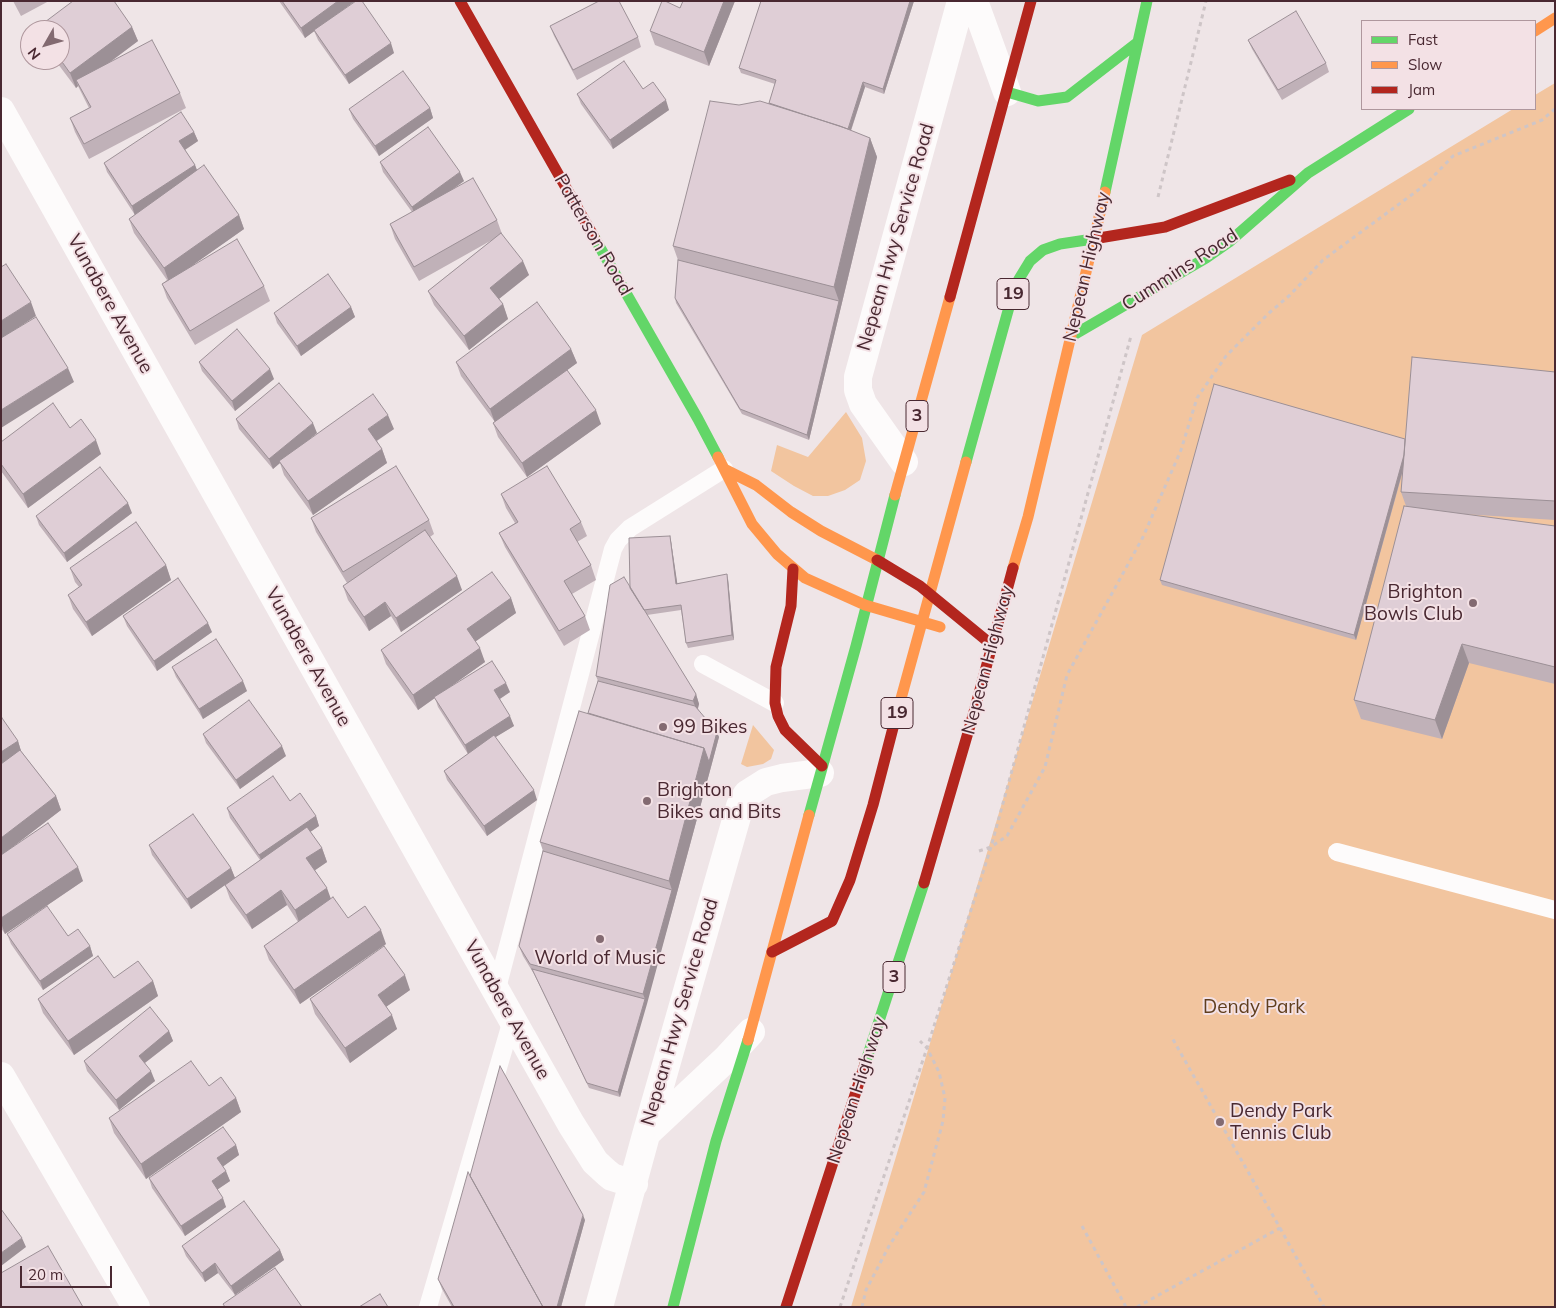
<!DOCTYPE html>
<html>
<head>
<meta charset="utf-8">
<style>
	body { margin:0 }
	#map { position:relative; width:1556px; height:1308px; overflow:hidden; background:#efe5e7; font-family:Mulish,sans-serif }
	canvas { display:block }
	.frame { position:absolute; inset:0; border:2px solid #492831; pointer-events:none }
	.legend { position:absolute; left:1361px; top:20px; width:175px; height:90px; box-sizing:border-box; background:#f3e1e5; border:1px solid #af979d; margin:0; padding:6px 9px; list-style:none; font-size:15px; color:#492831 }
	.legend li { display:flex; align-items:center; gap:10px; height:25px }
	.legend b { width:25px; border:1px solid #af979d }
	.north { position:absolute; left:20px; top:20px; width:50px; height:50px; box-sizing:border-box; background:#f3e1e5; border:1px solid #af979d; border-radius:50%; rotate:232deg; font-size:14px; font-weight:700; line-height:20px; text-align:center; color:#492831 }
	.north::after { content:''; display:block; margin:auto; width:18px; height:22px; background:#836a71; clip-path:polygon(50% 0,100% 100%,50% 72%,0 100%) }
	.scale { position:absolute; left:20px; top:1266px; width:92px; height:22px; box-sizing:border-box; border:2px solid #492831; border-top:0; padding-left:6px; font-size:15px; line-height:18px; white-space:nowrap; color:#492831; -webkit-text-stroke:4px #f3e1e5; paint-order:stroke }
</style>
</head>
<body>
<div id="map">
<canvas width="1556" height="1308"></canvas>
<div class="frame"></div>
<ul class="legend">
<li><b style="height:6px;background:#63d668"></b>Fast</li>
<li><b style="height:6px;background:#ff974d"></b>Slow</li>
<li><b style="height:6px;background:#b3261e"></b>Jam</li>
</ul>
<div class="north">N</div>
<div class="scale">20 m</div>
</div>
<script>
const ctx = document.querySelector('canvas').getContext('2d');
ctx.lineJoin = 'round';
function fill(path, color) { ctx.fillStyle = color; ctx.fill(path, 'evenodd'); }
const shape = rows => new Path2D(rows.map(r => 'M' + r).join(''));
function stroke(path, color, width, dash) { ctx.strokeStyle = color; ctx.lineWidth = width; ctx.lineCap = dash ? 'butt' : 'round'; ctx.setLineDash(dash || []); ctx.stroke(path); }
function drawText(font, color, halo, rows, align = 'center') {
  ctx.font = font + ' Mulish,sans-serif'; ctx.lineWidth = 4; ctx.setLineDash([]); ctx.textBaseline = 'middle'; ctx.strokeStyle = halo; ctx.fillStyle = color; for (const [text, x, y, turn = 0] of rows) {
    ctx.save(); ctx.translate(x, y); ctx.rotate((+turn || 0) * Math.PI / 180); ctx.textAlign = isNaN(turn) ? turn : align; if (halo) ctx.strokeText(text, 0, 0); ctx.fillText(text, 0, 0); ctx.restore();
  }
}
fill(shape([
	[1555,83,1555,1307,851,1307,1142,335,1513,109,1535,109,1535,95],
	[846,412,862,438,866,461,860,480,845,490,828,496,813,496,794,486,771,471,777,445,808,457],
	[753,725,774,750,771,759,763,764,747,767,741,764]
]), '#f2c59f');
stroke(shape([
	[1158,197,1206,1],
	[979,851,991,847,1007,836,1045,767,1067,675,1143,537,1181,450,1197,398,1226,356,1269,313,1290,295,1323,260,1425,185,1453,156,1542,120,1555,109],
	[1082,1226,1126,1307],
	[1280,1228,1324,1307],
	[840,1307,927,1048,991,847,1131,336],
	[862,1307,866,1290,889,1246,924,1192,943,1121,945,1098,939,1072,927,1048,920,1041],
	[1137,1307,1280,1228,1171,1036]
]), '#cec5c7', 3, [4, 4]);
stroke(shape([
	[703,664,775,703],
	[1337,852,1555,910],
	[496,992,613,549,618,540,630,528,724,469],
	[428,1307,512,1020]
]), '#fdfbfb', 18);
stroke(shape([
	[974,1,1007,92],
	[1,111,571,1124,595,1162,607,1173,612,1177,634,1184],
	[904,462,863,404,858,390,858,377,961,1],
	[1,1076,136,1307],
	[647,1133,726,1059,751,1032],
	[599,1307,646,1135,740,806,747,794,766,782,782,778,820,773]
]), '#fdfbfb', 28);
stroke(shape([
	[1007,92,1038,101,1067,97,1138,42],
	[1105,192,1147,1],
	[594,237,698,419,718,457],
	[1070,337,1206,258,1229,242,1308,173,1409,109],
	[966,462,1011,300,1019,279,1030,261,1043,250,1060,244,1093,239],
	[809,815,856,646,895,495],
	[865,1064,924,883],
	[673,1307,716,1141,748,1040]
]), '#63d668', 11);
stroke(shape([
	[1535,31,1555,18],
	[718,457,752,524,777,554,805,578,865,605],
	[724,469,756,485,791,512,821,531,877,560],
	[895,495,950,297],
	[1013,568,1028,517,1105,192],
	[865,605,940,627],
	[894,724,966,462],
	[748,1040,809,815]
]), '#ff974d', 11);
stroke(shape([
	[460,1,594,237],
	[1093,239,1165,227,1290,180],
	[950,297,1031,1],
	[877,560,920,586,992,645],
	[793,569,791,606,776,667,775,703,778,716,785,730,822,766],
	[924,883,974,712,1013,568],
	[772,952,832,921,850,880,873,805,894,724],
	[786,1307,865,1064]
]), '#b3261e', 11);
fill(shape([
	[13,1,49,1,21,16],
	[279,1,355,1,327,21,394,53,349,84,318,40,314,31,305,38],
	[683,1,735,1,709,66,655,45,650,31,680,8],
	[761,1,914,1,884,94,865,87,851,131,870,138,877,157,809,440,742,414,676,303,675,298,678,260,673,246,739,105,769,103,775,84,741,73,739,68],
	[550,26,638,37,641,47,577,80,554,36],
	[132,27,138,41,109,63,180,93,186,108,89,159,75,132,70,118,89,108,78,86,76,88,55,60,60,60,60,30,37,30,37,28],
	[1248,40,1326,63,1329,72,1282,100,1252,49],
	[643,89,669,110,613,149,581,104,577,94],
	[430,108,433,118,379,156,353,119,349,109],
	[194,132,198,141,185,150,195,165,197,171,239,215,244,229,194,264,264,286,270,301,195,345,167,298,162,284,167,280,134,233,129,219,135,215,107,172,104,163],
	[380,162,464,181,455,188,497,220,502,234,529,275,499,299,503,304,508,319,469,350,434,305,428,291,492,240,419,281,395,239,390,224,412,212,383,172],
	[351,307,355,317,301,356,277,323,274,313],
	[571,349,577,363,567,370,601,424,527,477,498,437,493,423,495,422,461,376,456,362],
	[199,362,274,379,235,411,202,371],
	[1555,372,1555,520,1463,514,1555,526,1555,684,1469,663,1442,739,1361,719,1354,700,1406,506,1401,492,1403,471,1356,640,1162,585,1160,580,1405,439],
	[236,419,317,433,309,439,394,429,377,441,382,449,387,463,313,515,284,475,280,463,273,469,239,429],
	[70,428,101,454,28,508,1,471,1,442],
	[501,494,581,522,587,536,577,542,591,565,596,580,572,594,585,616,590,630,564,646,505,547,499,533,515,523,506,508],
	[132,513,67,562,39,525,36,516],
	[311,518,429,520,434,534,430,537,462,590,401,632,391,616,369,631,348,600,343,586,347,583,316,532],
	[670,536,671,541,677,583,728,579,734,640,688,648,686,643,681,610,647,615,696,694,699,704,698,709,719,737,675,900,620,1097,589,1088,534,974,523,956,519,946,543,851,540,842,588,713,598,681,596,676,630,588],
	[166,565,171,580,92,636,73,609,68,595,79,587,75,582,70,568],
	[511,598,516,613,475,641,485,662,447,689,510,692,500,699,514,726,495,737,537,800,487,836,447,780,444,771,468,754,438,707,435,698,418,710,386,664,381,650],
	[123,616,212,632,157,671,127,626],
	[172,667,247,691,203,719,176,677],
	[1,719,18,741,21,751,56,796,61,810,8,850,83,881,5,934,1,928],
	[203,734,286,756,240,789,206,743],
	[290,801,316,816,319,826,310,832,322,848,327,862,315,870,331,899,348,918,386,944,300,1004,269,960,264,946,298,922,287,905,252,929,230,899,225,885,191,909,152,855,149,845,231,868,235,878,260,860,230,818,227,808],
	[7,934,90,946,93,956,43,990,11,944],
	[114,978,153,981,158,996,74,1055,43,1013,38,999],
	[410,990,386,1007,397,1029,350,1063,315,1014,310,999],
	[169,1031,173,1041,145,1063,155,1081,119,1110,87,1071,84,1061],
	[209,1086,236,1098,241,1112,146,1179,114,1133,109,1118],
	[236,1145,239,1155,223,1166,230,1181,217,1190,226,1207,185,1236,152,1188,149,1178],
	[470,1176,585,1220,561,1307,452,1307,442,1289,438,1279],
	[182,1246,280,1250,284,1260,235,1295,218,1273,205,1282,186,1256]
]), '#c0b1b8');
fill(shape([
	[338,1,355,1,305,38,301,28],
	[724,1,735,1,709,66,704,52],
	[910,1,914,1,884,94,883,89],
	[132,27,138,41,79,85,76,80,78,86,76,88,70,73],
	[391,43,394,53,349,84,345,75],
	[863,82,865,87,846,145,845,140],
	[666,100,669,110,613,149,610,140],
	[430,108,433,118,379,156,375,146],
	[194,132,198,141,183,151,179,141],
	[870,138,877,157,809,440,807,435,839,301,834,287],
	[195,165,199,175,135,216,132,206],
	[460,172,464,181,415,216,412,207],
	[239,215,244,229,169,282,164,268],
	[523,261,529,275,495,302,490,288],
	[31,302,36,316,1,339,1,321],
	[503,304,508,319,469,350,464,336],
	[351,307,355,317,301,356,297,346],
	[571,349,577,363,495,423,490,409],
	[68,368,74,382,1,428,1,410],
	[270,369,274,379,235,411,232,401],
	[596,410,601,424,527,477,522,463],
	[388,415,394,429,373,443,368,429],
	[313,423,317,433,281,463,279,461,280,463,273,469,269,459],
	[96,440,101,454,28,508,23,494],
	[1408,440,1410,444,1356,640,1354,635],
	[382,449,387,463,313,515,308,501],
	[128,503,132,513,67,562,64,553],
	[670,536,671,541,678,588,676,584],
	[166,565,171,580,92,636,86,622],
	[727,574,728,579,734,640,732,635],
	[457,576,462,590,401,632,396,618],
	[511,598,516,613,472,644,467,629],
	[385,602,391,616,369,631,364,617],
	[208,623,212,632,157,671,154,661],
	[1462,644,1469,663,1442,739,1435,720],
	[480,648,485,662,418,710,413,695],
	[243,681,247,691,203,719,199,709],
	[506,683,510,692,498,700,494,690],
	[696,694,699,704,697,711,693,701],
	[510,716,514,726,468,754,465,745],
	[717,732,719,737,711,767,647,1004,643,994,672,890,669,881,704,748],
	[18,741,21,751,1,764,1,752],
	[282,746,286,756,240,789,236,780],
	[534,790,537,800,487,836,484,826],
	[56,796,61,810,1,856,1,838],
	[316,816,319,826,263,864,259,855],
	[322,848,327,862,311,873,306,858],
	[78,867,83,881,5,934,1,923,1,918],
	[231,868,235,878,191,909,187,899],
	[327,888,332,902,300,925,295,910],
	[281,890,287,905,252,929,246,915],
	[381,930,386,944,300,1004,294,990],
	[90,946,93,956,43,990,40,981],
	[405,975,410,990,383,1009,378,995],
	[153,981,158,996,74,1055,68,1041],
	[645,999,647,1004,620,1097,618,1092],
	[392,1015,397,1029,350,1063,345,1048],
	[169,1031,173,1041,142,1065,139,1056],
	[151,1071,155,1081,119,1110,116,1100],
	[236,1098,241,1112,146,1179,141,1164],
	[236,1145,239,1155,221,1168,217,1158],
	[226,1171,230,1181,215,1191,212,1181],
	[223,1198,226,1207,185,1236,181,1226],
	[583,1215,585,1220,561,1307,557,1307],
	[22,1238,26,1247,1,1266,1,1253],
	[280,1250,284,1260,235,1295,231,1286],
	[215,1263,218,1273,205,1282,202,1273]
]), '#9c9096');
const building = shape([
	[73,1,114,1,132,27,70,73,60,59,60,30,38,30,37,28,73,1],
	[282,1,338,1,301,28,282,1],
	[356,1,362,1,391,43,345,75,314,30,356,1],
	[599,1,619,1,638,37,573,70,550,26,599,1],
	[662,1,665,1,680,8,683,1,724,1,704,52,650,31,662,1],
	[761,1,910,1,883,89,863,82,848,129,769,103,776,80,739,68,761,1],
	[1296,11,1326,63,1278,90,1248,40,1296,11],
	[152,40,180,93,84,144,70,118,91,107,76,80,152,40],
	[624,61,643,89,653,82,666,100,610,140,577,94,624,61],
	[403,71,430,108,375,146,349,109,403,71],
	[710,101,739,105,760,101,840,126,870,138,834,287,673,246,710,101],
	[181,112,194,132,179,141,195,165,132,206,104,163,181,112],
	[428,127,460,172,412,207,380,162,428,127],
	[204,165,239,215,164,268,129,219,204,165],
	[473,178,497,220,414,267,390,224,473,178],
	[501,233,523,261,490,288,503,304,464,336,428,291,501,233],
	[237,239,264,286,190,331,162,284,237,239],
	[678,260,839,301,807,435,740,409,675,298,678,260],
	[6,264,31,302,1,321,1,267,6,264],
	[328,274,351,307,297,346,274,313,328,274],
	[537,302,571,349,490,409,456,362,537,302],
	[36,317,68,368,1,410,1,338,36,317],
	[237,329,270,369,232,401,199,362,237,329],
	[1412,357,1555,372,1555,501,1401,492,1412,357],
	[567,370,596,410,522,463,493,423,567,370],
	[279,383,313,423,269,459,236,419,279,383],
	[1214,384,1405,439,1404,455,1354,635,1160,580,1214,384],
	[373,394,388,415,368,429,382,449,308,501,279,461,373,394],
	[53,403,70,428,81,419,96,440,23,494,1,464,1,442,53,403],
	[396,466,429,520,343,572,311,518,396,466],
	[547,466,581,522,570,529,591,565,564,581,585,616,559,631,499,533,518,522,501,494,547,466],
	[100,467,128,503,64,553,36,516,100,467],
	[1404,506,1555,526,1555,667,1462,644,1435,720,1354,700,1404,506],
	[136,522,166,565,86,622,68,595,82,585,70,568,136,522],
	[425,530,457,576,396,618,385,602,364,617,343,586,425,530],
	[670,536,676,584,727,574,732,635,686,643,681,605,644,610,630,588,629,538,670,536],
	[492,572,511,598,467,629,480,648,413,695,381,650,492,572],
	[624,577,696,694,693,701,596,676,610,585,624,577],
	[178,578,208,623,154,661,123,616,178,578],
	[216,639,243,681,199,709,172,667,216,639],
	[492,661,506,683,494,690,510,716,465,745,434,697,492,661],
	[598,681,695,706,717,732,709,762,704,748,588,713,598,681],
	[249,700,282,746,236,780,203,734,249,700],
	[579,711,704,748,669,881,540,842,579,711],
	[2,718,18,741,1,752,1,719,2,718],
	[494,735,534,790,484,826,444,771,494,735],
	[20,750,56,796,1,838,1,764,20,750],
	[273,776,290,801,300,793,316,816,259,855,227,808,273,776],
	[193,814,231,868,187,899,149,845,193,814],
	[48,823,78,867,1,918,1,855,48,823],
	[307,827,322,848,306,858,327,888,295,910,281,890,246,915,225,885,307,827],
	[543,851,672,890,643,994,530,964,519,946,543,851],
	[333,897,348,918,365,906,381,930,294,990,264,946,333,897],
	[47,906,68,936,78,929,90,946,40,981,7,934,47,906],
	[384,946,405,975,378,995,392,1015,345,1048,310,999,384,946],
	[98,956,114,978,138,961,153,981,68,1041,38,999,98,956],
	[532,969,645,999,618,1092,587,1083,532,969],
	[150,1007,169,1031,139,1056,151,1071,116,1100,84,1061,150,1007],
	[191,1061,209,1086,221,1077,236,1098,141,1164,109,1118,191,1061],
	[500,1066,583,1215,557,1307,543,1307,470,1176,500,1066],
	[223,1127,236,1145,217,1158,226,1171,212,1181,223,1198,181,1226,149,1178,223,1127],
	[468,1172,543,1307,454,1307,438,1279,468,1172],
	[244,1201,280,1250,231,1286,215,1263,202,1273,182,1246,244,1201],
	[1,1209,22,1238,1,1253,1,1209],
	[48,1246,83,1307,1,1307,1,1273,48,1246],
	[275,1268,302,1307,225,1307,223,1304,275,1268],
	[380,1294,388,1307,359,1307,380,1294]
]);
fill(building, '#dfced6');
stroke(building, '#9c9096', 1);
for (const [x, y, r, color] of [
	[1473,603,5,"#836a71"],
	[663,727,5,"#836a71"],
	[647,801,5,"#836a71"],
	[600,939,5,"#836a71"],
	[1220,1122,5,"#836a71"]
]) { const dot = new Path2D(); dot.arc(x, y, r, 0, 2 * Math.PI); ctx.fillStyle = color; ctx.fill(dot); stroke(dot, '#f3e1e5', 2); }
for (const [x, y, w] of [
	[1013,294,32],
	[917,416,22],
	[897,713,32],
	[894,977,22]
]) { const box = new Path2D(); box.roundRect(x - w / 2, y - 15.5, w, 31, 4); ctx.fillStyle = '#f3e1e5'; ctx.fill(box); stroke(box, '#492831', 1); }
drawText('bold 18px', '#492831', null, [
	["19",1013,294],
	["3",917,416],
	["19",897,713],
	["3",894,977]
]);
drawText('19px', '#492831', '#f3e1e5', [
	["Patterson Road",593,235,60],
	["Nepean Hwy Service Road",896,237,-74],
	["Nepean Highway",1087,267,-77],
	["Cummins Road",1180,270,-33],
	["Vunabere Avenue",110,304,61],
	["Vunabere Avenue",308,657,61],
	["Nepean Highway",988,660,-75],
	["Vunabere Avenue",507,1010,61],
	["Nepean Hwy Service Road",680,1012,-74],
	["Nepean Highway",857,1090,-72]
]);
drawText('19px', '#492831', '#f3e1e5', [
	["Brighton",1463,592,"right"],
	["Bowls Club",1463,614,"right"],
	["99 Bikes",673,727],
	["Brighton",657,790],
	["Bikes and Bits",657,812],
	["World of Music",600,958,"center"],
	["Dendy Park",1230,1111],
	["Tennis Club",1230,1133]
], 'left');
drawText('19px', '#603e1d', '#f3e1e5', [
	["Dendy Park",1254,1007]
]);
</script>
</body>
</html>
